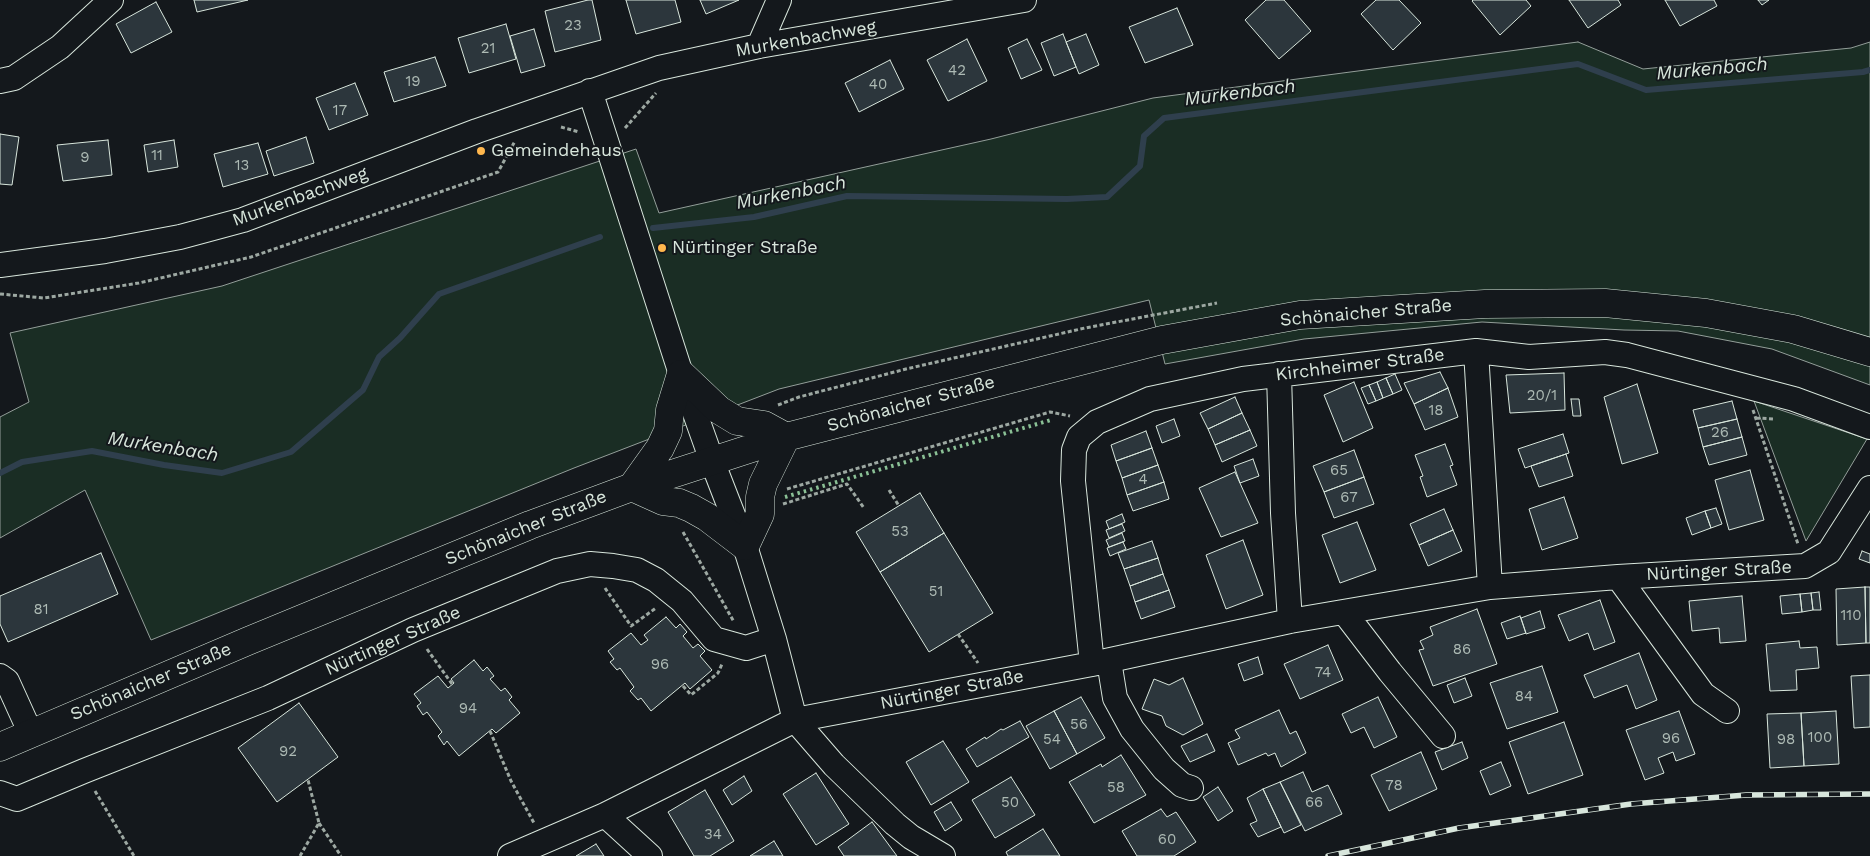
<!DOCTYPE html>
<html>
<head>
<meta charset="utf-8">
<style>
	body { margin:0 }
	canvas { display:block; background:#14181c }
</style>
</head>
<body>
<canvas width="1870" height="856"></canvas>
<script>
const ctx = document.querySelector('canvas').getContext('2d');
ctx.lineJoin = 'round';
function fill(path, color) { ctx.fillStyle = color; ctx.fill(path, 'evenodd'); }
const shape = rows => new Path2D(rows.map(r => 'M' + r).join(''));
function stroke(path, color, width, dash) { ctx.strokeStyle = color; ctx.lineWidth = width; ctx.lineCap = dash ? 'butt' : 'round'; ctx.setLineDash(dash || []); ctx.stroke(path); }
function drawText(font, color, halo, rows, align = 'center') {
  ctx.font = font + ' "Work Sans",sans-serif'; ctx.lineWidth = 4; ctx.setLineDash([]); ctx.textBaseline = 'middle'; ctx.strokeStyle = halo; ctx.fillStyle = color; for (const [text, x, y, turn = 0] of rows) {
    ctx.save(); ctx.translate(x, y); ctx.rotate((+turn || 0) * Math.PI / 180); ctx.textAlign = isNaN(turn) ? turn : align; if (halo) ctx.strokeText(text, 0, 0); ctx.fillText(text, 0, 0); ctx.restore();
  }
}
const green = shape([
	[1578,42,1643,69,1851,48,1870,42,1870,385,1772,349,1678,331,1624,330,1482,322,1304,339,1165,364,1149,300,779,389,574,468,151,640,85,490,0,538,0,417,29,402,10,333,222,286,636,149,659,213,991,139,1153,98,1578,42],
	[1754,401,1867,439,1806,541,1754,401]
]);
fill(green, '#1a2d24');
stroke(green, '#939e99', 1);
stroke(shape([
	[653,228,754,217,847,196,1067,199,1107,197,1140,166,1144,136,1164,118,1578,64,1646,90,1863,72,1870,70],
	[0,473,22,462,92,451,164,465,222,473,291,452,363,390,379,357,400,338,439,294,600,237]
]), '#2f3f4d', 6);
const building = shape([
	[194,0,248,0,197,12,194,0],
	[588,0,592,0,601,40,555,52,545,11,588,0],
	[626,0,675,0,681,22,636,34,626,0],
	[700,0,739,0,706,14,700,0],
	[1266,0,1284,0,1311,31,1279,59,1245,20,1266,0],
	[1376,0,1399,0,1421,23,1393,50,1361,14,1376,0],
	[1473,0,1526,0,1531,6,1500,35,1472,1,1473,0],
	[1569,0,1618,0,1621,5,1588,28,1569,0],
	[1665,0,1714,0,1717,6,1680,26,1665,0],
	[1758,0,1769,0,1762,5,1758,0],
	[156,2,172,32,131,53,116,24,156,2],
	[1177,8,1193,45,1145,63,1129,27,1177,8],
	[506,24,516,59,469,73,458,38,506,24],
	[534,29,545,66,521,73,510,36,534,29],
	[1063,34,1076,67,1054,76,1041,43,1063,34],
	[1086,34,1099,65,1079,74,1066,42,1086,34],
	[967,39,987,81,948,101,927,60,967,39],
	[1027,39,1042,70,1021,79,1008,48,1027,39],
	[435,57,446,86,394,102,384,72,435,57],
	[890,60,904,89,859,112,845,83,890,60],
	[355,83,368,115,329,130,316,98,355,83],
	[0,134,19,137,12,185,0,184,0,134],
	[306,137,314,163,274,176,266,151,306,137],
	[108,140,112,175,63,181,57,145,108,140],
	[174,140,178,167,148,172,144,145,174,140],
	[258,143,268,174,223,187,214,154,258,143],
	[1440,372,1448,388,1414,404,1404,383,1440,372],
	[1564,373,1565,410,1510,413,1506,375,1564,373],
	[1395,374,1402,390,1393,394,1386,378,1395,374],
	[1386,378,1393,394,1383,398,1377,382,1386,378],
	[1354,382,1373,428,1343,442,1324,395,1354,382],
	[1377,382,1383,398,1376,401,1369,385,1377,382],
	[1637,384,1658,453,1622,464,1604,397,1637,384],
	[1369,385,1376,401,1368,404,1361,388,1369,385],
	[1448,388,1458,417,1425,430,1414,404,1448,388],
	[1235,397,1242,413,1208,429,1200,413,1235,397],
	[1571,399,1579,399,1581,416,1573,416,1571,399],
	[1732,401,1737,419,1698,428,1693,410,1732,401],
	[1242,413,1250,430,1215,445,1208,429,1242,413],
	[1174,419,1180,436,1162,443,1156,426,1174,419],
	[1737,419,1742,437,1703,447,1698,428,1737,419],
	[1250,430,1257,446,1222,462,1215,445,1250,430],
	[1146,431,1152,448,1116,461,1111,445,1146,431],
	[1563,434,1569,453,1525,468,1518,449,1563,434],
	[1742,437,1747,455,1709,465,1703,447,1742,437],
	[1445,444,1453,465,1450,466,1457,485,1427,497,1420,477,1423,476,1415,455,1445,444],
	[1152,448,1158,465,1122,478,1116,461,1152,448],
	[1354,450,1364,477,1324,492,1313,466,1354,450],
	[1566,454,1573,476,1539,487,1531,466,1566,454],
	[1253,459,1259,476,1240,483,1234,466,1253,459],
	[1158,465,1164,482,1127,495,1122,478,1158,465],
	[1750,470,1764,520,1729,530,1715,480,1750,470],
	[1235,472,1258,523,1221,537,1199,488,1235,472],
	[1364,477,1374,504,1334,518,1324,492,1364,477],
	[1164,482,1169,499,1133,511,1127,495,1164,482],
	[920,493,944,533,880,572,856,532,920,493],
	[1564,497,1578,538,1542,550,1529,509,1564,497],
	[1716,508,1722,524,1711,528,1705,511,1716,508],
	[1444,509,1453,530,1419,545,1410,524,1444,509],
	[1705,511,1711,528,1692,535,1686,518,1705,511],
	[1122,514,1125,522,1109,529,1106,521,1122,514],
	[1357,522,1376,570,1340,583,1322,535,1357,522],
	[1122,524,1125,531,1109,538,1106,530,1122,524],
	[1453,530,1462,551,1428,566,1419,545,1453,530],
	[944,533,993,613,929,652,880,572,944,533],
	[1122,533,1125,541,1109,547,1106,540,1122,533],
	[1243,540,1263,595,1226,609,1206,555,1243,540],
	[1152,541,1158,558,1124,569,1118,553,1152,541],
	[1123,542,1126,549,1110,556,1107,548,1123,542],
	[1862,551,1870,554,1870,563,1859,559,1862,551],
	[101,553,118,594,8,642,0,624,0,596,101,553],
	[1158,558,1163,574,1130,586,1124,569,1158,558],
	[1163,574,1169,590,1135,602,1130,586,1163,574],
	[1865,587,1866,643,1837,645,1836,589,1865,587],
	[1865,587,1870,587,1870,643,1866,643,1865,587],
	[1169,590,1175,607,1141,619,1135,602,1169,590],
	[1819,592,1821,610,1813,610,1811,593,1819,592],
	[1811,593,1813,610,1802,612,1800,594,1811,593],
	[1800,594,1802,612,1782,614,1780,596,1800,594],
	[1742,596,1746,641,1720,643,1719,628,1692,631,1689,601,1742,596],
	[1600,600,1615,642,1594,650,1588,633,1569,641,1558,615,1600,600],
	[1477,609,1497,664,1433,686,1419,650,1424,649,1420,641,1433,635,1430,627,1477,609],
	[1540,611,1545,628,1526,634,1521,618,1540,611],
	[1520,616,1526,633,1507,639,1501,623,1520,616],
	[666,617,676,628,680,624,687,632,683,636,693,648,698,644,705,651,700,656,712,670,690,689,685,683,651,711,641,698,638,700,630,691,634,687,620,668,617,670,610,662,614,659,608,651,631,633,641,645,648,640,644,635,666,617],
	[1799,641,1800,648,1817,647,1819,668,1796,670,1797,690,1770,691,1766,644,1799,641],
	[1328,645,1343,680,1300,699,1284,664,1328,645],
	[1639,653,1657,700,1636,709,1627,685,1594,698,1584,675,1639,653],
	[1258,657,1263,674,1244,681,1238,664,1258,657],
	[474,660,483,671,487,667,494,676,490,679,501,691,505,688,512,697,509,700,520,713,496,733,492,729,459,756,447,741,444,745,438,736,442,732,427,712,423,715,417,706,421,703,414,694,438,676,448,688,454,683,451,679,474,660],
	[1542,666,1558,712,1507,729,1490,683,1542,666],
	[1870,675,1870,727,1854,728,1851,676,1870,675],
	[1183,678,1203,724,1183,735,1166,726,1162,716,1142,709,1154,679,1169,685,1183,678],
	[1465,678,1472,696,1454,703,1447,685,1465,678],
	[1081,697,1105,738,1077,754,1054,711,1081,697],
	[1378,697,1397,737,1374,748,1364,727,1351,733,1342,714,1378,697],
	[299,703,338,757,277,802,238,748,299,703],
	[1279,710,1290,734,1296,731,1306,753,1281,767,1275,753,1268,756,1266,753,1238,765,1228,743,1240,738,1235,730,1279,710],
	[1054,711,1077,754,1050,769,1026,726,1054,711],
	[1679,711,1695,754,1676,761,1673,752,1658,758,1664,773,1645,780,1626,730,1679,711],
	[1836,711,1839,764,1804,766,1801,713,1836,711],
	[1801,713,1804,766,1770,768,1767,714,1801,713],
	[1020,721,1029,737,977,767,966,749,985,737,986,739,1001,729,1003,730,1020,721],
	[1564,722,1583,775,1528,794,1509,742,1564,722],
	[1207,734,1215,751,1190,762,1181,746,1207,734],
	[943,741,969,782,931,805,906,762,943,741],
	[1462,742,1468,758,1442,770,1435,752,1462,742],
	[1421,752,1437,789,1389,811,1371,775,1421,752],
	[1121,755,1146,795,1094,823,1069,782,1101,764,1102,767,1121,755],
	[1501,762,1511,786,1490,795,1480,771,1501,762],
	[1303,772,1312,792,1328,785,1342,814,1305,831,1280,782,1303,772],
	[816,773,849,824,816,845,783,794,816,773],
	[744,776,752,791,732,805,723,790,744,776],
	[1011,777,1035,815,995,838,972,800,1011,777],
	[1280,782,1301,825,1284,833,1263,789,1280,782],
	[1218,787,1233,811,1218,821,1203,797,1218,787],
	[1263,789,1281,827,1258,837,1250,824,1257,821,1247,798,1263,789],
	[705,790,734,841,710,856,694,856,668,812,705,790],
	[951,802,962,820,945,831,934,812,951,802],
	[1161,809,1167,817,1176,812,1196,842,1174,856,1137,856,1122,831,1161,809],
	[872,822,897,856,844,856,838,847,872,822],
	[1043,829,1060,856,1008,856,1006,852,1043,829],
	[774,841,783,856,750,856,774,841],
	[596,844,604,856,576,856,596,844]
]);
fill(building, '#2c363c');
stroke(building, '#d8e6dc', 1);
const minor = shape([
	[759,46,779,0],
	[0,81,14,78,60,47,111,0],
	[590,91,681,374,712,461,745,546,774,639,795,720,834,765,895,824,911,837,943,856],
	[0,265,105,251,180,237,243,220,477,131,659,68,759,46,1024,0],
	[1476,351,1490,587],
	[1279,374,1283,513,1290,621],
	[1618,577,1703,694,1727,711],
	[1344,612,1390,672,1443,736],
	[1109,661,1115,698,1132,729,1164,769,1182,785,1191,788],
	[1092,664,1073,481,1074,450,1079,437,1097,422,1150,399,1243,379,1476,351,1529,357,1605,352,1627,355,1794,399,1870,427],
	[0,676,7,681,31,734],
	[0,793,17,799,84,771,268,698,413,630,557,571,590,564,613,566,637,570,656,580,682,601,714,639,746,648,774,639],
	[605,815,650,856],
	[510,856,605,815,795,720,1092,664,1290,621,1490,587,1618,577,1805,566,1829,552,1870,488]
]);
const major = shape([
	[632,487,660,448,668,431,670,410,681,374,719,410,737,421,764,425,786,437],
	[632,487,663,501,679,503,691,508,707,517,745,546,760,514,760,497,763,484,786,437],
	[0,747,248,641,530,525,632,487,786,437,1162,340,1300,315,1485,304,1605,303,1706,313,1793,329,1870,352]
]);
stroke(minor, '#d8e6dc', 26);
stroke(major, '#d8e6dc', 29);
stroke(shape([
	[561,127,579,132],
	[625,128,656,93],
	[0,294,44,298,139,283,251,257,498,172,515,141],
	[778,405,799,397,906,369,1085,328,1217,303],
	[1753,410,1798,544],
	[1756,418,1775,419],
	[787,489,1050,412,1070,416],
	[889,490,899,506],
	[783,504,847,484,864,508],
	[683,532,734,622],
	[605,588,631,626,656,608],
	[958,634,978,663],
	[427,649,452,684],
	[683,686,691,695,718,673,722,664],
	[490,731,511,781,534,823],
	[95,791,134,856],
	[319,823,341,856],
	[300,856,319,823,308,780]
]), '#9da8a2', 3, [4, 2.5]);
stroke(minor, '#14181c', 24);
stroke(major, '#14181c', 28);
const rail = shape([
	[1328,856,1459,828,1631,804,1746,795,1870,794]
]);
stroke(rail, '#d8e6dc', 5.5);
stroke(rail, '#14181c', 4, [11]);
stroke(shape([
	[785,497,1051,420]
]), '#8ac095', 4, [2.5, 4]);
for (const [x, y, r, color] of [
	[481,151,5,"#ffb74d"],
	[662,248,5,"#ffb74d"]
]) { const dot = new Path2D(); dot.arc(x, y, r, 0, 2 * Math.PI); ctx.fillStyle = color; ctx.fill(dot); stroke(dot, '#14181c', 2); }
drawText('15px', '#adbab4', null, [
	["23",573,26],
	["21",488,49],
	["42",957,71],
	["19",413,82],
	["40",878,85],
	["17",340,111],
	["11",157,156],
	["9",85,158],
	["13",242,166],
	["20/1",1542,396],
	["18",1436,411],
	["26",1720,433],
	["65",1339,471],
	["4",1143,480],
	["67",1349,498],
	["53",900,532],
	["51",936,592],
	["81",41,610],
	["110",1851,616],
	["86",1462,650],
	["96",660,665],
	["74",1323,673],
	["84",1524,697],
	["94",468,709],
	["56",1079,725],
	["100",1820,738],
	["96",1671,739],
	["54",1052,740],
	["98",1786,740],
	["92",288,752],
	["78",1394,786],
	["58",1116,788],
	["50",1010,803],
	["66",1314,803],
	["34",713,835],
	["60",1167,840]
]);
drawText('18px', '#d8e6dc', '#14181c', [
	["Murkenbachweg",806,39,-10],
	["Murkenbachweg",300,197,-20],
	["Schönaicher Straße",1366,313,-5],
	["Kirchheimer Straße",1360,365,-7],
	["Schönaicher Straße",911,404,-15],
	["Schönaicher Straße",526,528,-22],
	["Nürtinger Straße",1719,571,-3],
	["Nürtinger Straße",393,641,-24],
	["Schönaicher Straße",151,682,-23],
	["Nürtinger Straße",952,690,-11]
]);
drawText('18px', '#d8e6dc', '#14181c', [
	["Gemeindehaus",491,151],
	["Nürtinger Straße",672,248]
], 'left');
drawText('italic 19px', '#d8e6dc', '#14181c', [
	["Murkenbach",1712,69,-5],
	["Murkenbach",1240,93,-7],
	["Murkenbach",791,193,-11],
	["Murkenbach",163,447,9]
]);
</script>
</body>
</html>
